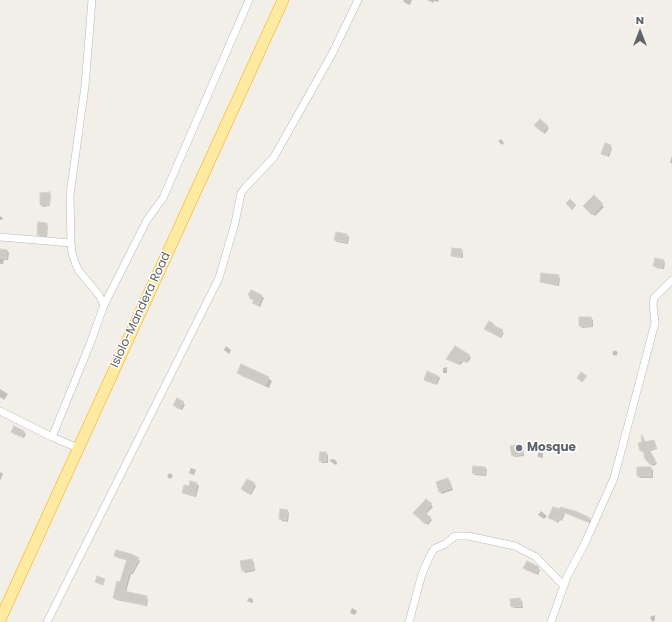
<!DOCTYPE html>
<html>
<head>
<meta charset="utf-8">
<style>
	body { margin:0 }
	#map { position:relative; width:672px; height:622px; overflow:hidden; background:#f1efe8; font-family:Poppins,sans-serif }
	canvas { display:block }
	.north { position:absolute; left:620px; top:12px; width:40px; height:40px; -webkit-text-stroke:3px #fff; paint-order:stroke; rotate:0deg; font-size:11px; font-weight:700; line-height:16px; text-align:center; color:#5f6368 }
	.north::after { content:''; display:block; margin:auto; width:14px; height:18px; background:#5f6368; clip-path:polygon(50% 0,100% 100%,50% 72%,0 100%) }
</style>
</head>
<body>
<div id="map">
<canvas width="672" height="622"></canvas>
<div class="north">N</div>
</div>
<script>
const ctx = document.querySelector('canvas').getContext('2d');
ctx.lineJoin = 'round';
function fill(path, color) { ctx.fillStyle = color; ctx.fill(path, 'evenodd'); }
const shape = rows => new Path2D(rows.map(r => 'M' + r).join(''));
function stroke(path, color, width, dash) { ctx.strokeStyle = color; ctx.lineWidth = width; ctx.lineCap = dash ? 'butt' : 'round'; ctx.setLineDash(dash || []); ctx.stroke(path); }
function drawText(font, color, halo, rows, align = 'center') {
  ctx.font = font + ' Poppins,sans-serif'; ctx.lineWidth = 3; ctx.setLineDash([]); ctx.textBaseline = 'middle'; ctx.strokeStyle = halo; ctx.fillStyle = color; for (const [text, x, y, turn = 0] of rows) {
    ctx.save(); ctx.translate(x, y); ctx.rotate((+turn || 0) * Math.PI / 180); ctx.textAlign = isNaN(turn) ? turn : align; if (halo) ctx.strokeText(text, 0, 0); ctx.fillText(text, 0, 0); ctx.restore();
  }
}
fill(shape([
	[404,0,412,0,410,5,405,3,403,1],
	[427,0,439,0,438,2,434,1,434,3],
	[540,120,549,128,545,134,535,125],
	[501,139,504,143,502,145,498,141],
	[610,146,612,148,609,157,604,155,602,153],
	[672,156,672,164,670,162],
	[49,193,51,195,50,205,49,206,43,207,41,205],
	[594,197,604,207,595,216,585,206],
	[0,216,3,218,2,220,0,220],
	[46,224,48,226,47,237,40,236,38,234],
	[347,235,349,237,348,244,337,242,335,240],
	[0,250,7,250,9,253,8,260,4,260,3,264,0,264],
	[461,250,463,252,463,258,454,257,452,255],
	[663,261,665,263,664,269,656,268,654,265],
	[558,276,560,278,559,286,543,283,541,281],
	[251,291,262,296,264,298,260,307,256,305,254,303,255,301,250,298],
	[591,318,593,320,593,327,582,328,580,326],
	[493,325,494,327,504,333,501,338,487,330],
	[226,346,231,350,229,354,224,350],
	'612.5 353a2.5 2.5 0 1 1 5 0a2.5 2.5 0 1 1-5 0Z',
	[469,356,471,358,467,363,464,361,460,365,450,360],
	[447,367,447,373,443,373,443,368],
	[238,372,268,378,272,381,269,388,242,376],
	[438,376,440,378,437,385,427,381,425,379],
	[0,389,8,394,4,400,0,397],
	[183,403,185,405,182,410,176,407],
	[14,428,24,432,26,434,24,438,14,434,12,432],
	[643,437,646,442,654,441,655,442,657,449,650,451,657,464,653,466,646,458,645,452,643,452,641,451,640,444,643,443],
	[520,445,523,448,524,456,515,457,513,455],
	[538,452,543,453,543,458,538,457],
	[326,453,328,455,328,463,322,463,320,461],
	[334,459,337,462,337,464,336,465,334,464,329,460],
	[485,467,487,470,486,476,475,475,473,473],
	[191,468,196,470,194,475,189,473],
	[650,468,653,470,653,478,640,478,638,476],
	[0,472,3,474,0,481],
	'167.5 476a2.5 2.5 0 1 1 5 0a2.5 2.5 0 1 1-5 0Z',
	[448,479,450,481,453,490,442,494,440,492,437,482],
	[191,483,197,484,199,486,196,497,185,494,183,492,190,487],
	[254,484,256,486,251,495,244,491],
	[426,500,433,507,426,514,432,520,428,525,415,513],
	[554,508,590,519,591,521,590,523,565,513,562,521,560,520,558,523,551,519,549,518],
	[287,511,289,513,288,522,282,521,280,519],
	[541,511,547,516,544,519,538,515],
	[116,556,138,559,140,561,133,574,131,574,126,592,146,597,148,599,147,606,116,600,114,598,121,583,127,560,118,558],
	[252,560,254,562,255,571,245,573,243,570],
	[524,568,538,568,540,570,538,575,526,570],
	[249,598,251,598,253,600,253,602,252,603,247,601],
	[520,599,522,601,523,608,514,608,512,606],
	[352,608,357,611,355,615,350,613],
	[655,615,655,620,652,622,650,617]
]), '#0003');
const building = shape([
	[540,119,548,126,542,132,534,125,540,119],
	[605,143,611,145,607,156,601,154,605,143],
	[50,192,49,204,48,203,48,205,40,205,40,193,50,192],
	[594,195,603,204,592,215,583,206,594,195],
	[570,199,576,205,572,210,566,203,570,199],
	[38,222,47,223,46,235,37,235,38,222],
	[336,232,347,234,346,242,334,240,336,232],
	[452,248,462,249,461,257,451,256,452,248],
	[0,249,7,250,6,259,0,258,0,249],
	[655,258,664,260,662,268,653,266,655,258],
	[541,273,559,275,557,284,540,282,541,273],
	[251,290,262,295,258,305,252,303,254,300,249,298,250,296,248,295,251,290],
	[579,317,591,317,591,326,579,326,579,317],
	[489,321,494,324,493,325,503,330,500,337,484,329,489,321],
	[455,346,470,355,465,362,461,360,458,364,446,359,455,346],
	[241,364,269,377,265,385,237,373,241,364],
	[427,371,438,376,435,384,424,380,427,371],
	[581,372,587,376,582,382,577,378,581,372],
	[177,398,184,402,179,409,173,405,177,398],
	[14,426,24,431,22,437,11,432,14,426],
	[642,435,645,442,654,440,656,448,649,449,656,462,651,465,645,459,643,450,640,451,638,443,642,442,641,436,642,435],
	[521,444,523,454,512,456,510,446,521,444],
	[320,452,326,452,326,461,319,461,320,452],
	[473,466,485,467,485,474,472,473,473,466],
	[637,467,651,467,651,476,637,476,637,467],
	[448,478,451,488,439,492,436,482,448,478],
	[247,479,255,483,249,494,241,489,247,479],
	[190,481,197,483,194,496,182,493,184,485,189,486,190,481],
	[426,499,432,504,425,512,431,518,425,524,413,513,426,499],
	[553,507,560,509,560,507,575,511,590,518,588,522,563,512,560,520,558,519,557,521,548,518,553,507],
	[280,509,288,510,286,520,279,519,280,509],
	[116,550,131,554,139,558,131,573,129,572,124,591,147,596,145,605,113,598,117,581,120,582,127,559,114,556,116,550],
	[252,559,254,569,242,571,240,561,252,559],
	[527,561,539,567,536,574,523,568,527,561],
	[97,576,105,579,103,585,95,582,97,576],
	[520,598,521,606,511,607,510,599,520,598]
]);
fill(building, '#cccac5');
stroke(building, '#d6d1c6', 1);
const minor = shape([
	[92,0,85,86,70,195,71,243,72,253,76,265,79,271,99,295,104,305],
	[0,237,71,243],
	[0,411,52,437,78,448],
	[52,437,90,344,104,305,147,220,163,198,249,0],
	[47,622,219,278,235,223,241,193,244,189,274,157,332,54,358,0],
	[409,622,422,574,428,560,434,549,445,544,455,536,468,536,515,546,536,557,564,586],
	[551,622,567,577,585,543,614,478,655,323,653,304,654,298,672,280]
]);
const trunk = shape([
	[0,620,283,0]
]);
stroke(minor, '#b5b8bc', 8);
stroke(trunk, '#f9ab00', 12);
stroke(minor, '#fff', 7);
stroke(trunk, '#feeaa1', 11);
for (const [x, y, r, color] of [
	[519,448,4,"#6b7280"]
]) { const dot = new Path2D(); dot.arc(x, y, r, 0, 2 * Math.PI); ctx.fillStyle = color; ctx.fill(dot); stroke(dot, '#fff', 1.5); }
drawText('12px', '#5f6368', '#fff', [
	["Isiolo-Mandera Road",141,310,-65]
]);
drawText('bold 12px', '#5b616d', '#fff', [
	["Mosque",527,448]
], 'left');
</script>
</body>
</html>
